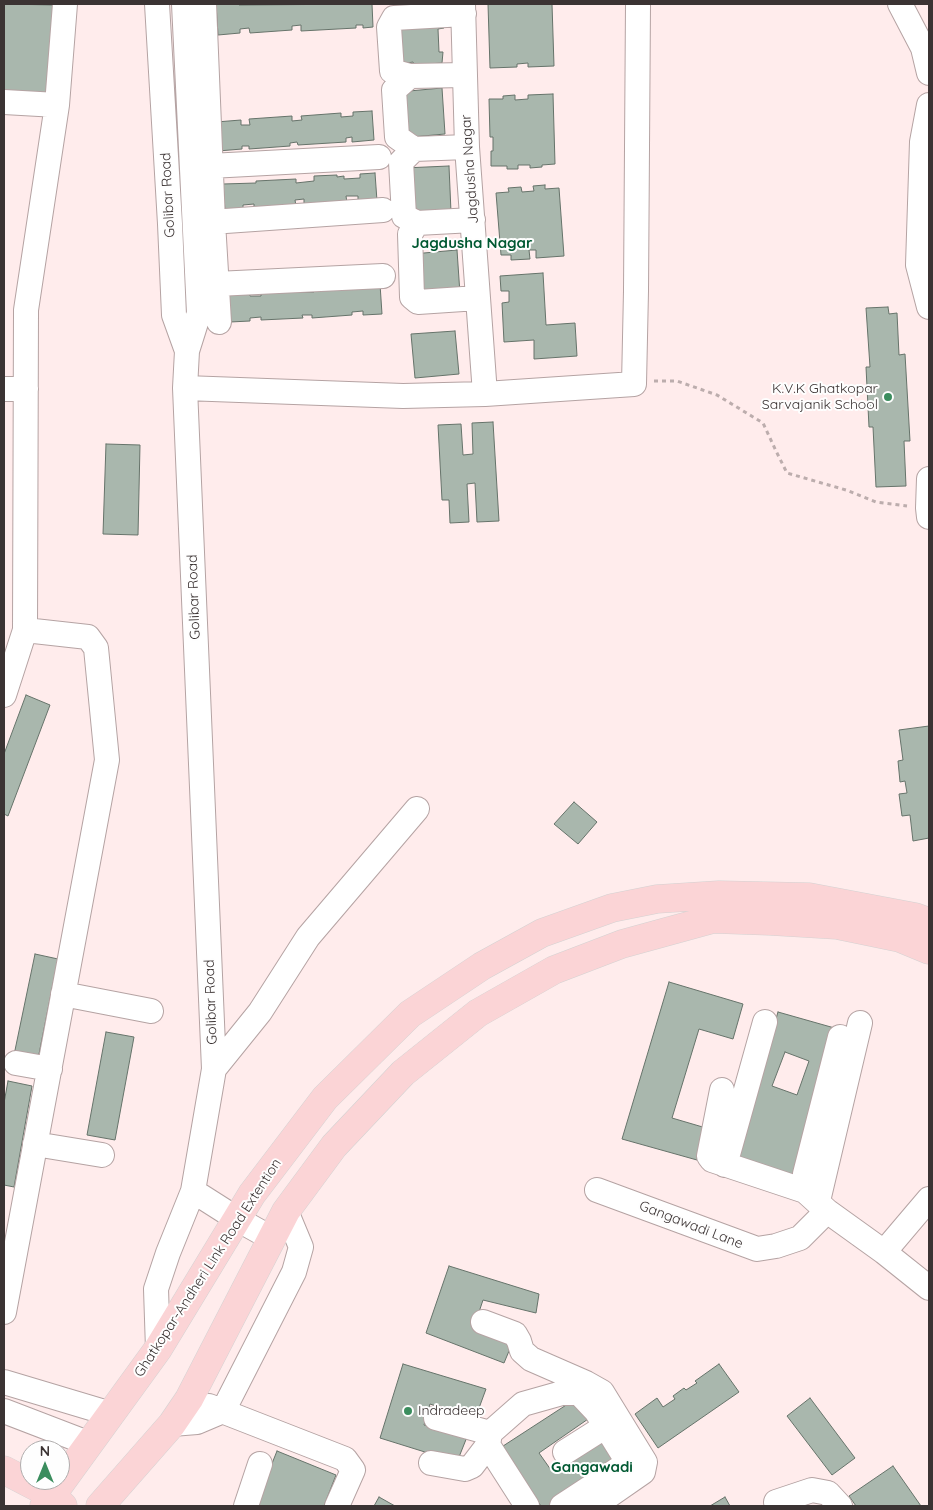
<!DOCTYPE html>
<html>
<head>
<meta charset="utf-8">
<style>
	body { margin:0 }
	#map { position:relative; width:933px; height:1510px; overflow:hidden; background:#ffecec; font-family:Quicksand,sans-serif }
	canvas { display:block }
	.frame { position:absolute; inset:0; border:5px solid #3b3333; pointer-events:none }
	.north { position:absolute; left:20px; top:1440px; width:50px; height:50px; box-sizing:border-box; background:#fefefe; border:1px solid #b0adad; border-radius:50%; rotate:0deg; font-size:14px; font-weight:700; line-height:20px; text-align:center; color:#3b3333 }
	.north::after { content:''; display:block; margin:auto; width:18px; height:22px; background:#3b8d5e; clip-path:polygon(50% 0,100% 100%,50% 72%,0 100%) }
</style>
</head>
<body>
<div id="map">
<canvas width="933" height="1510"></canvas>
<div class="frame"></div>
<div class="north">N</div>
</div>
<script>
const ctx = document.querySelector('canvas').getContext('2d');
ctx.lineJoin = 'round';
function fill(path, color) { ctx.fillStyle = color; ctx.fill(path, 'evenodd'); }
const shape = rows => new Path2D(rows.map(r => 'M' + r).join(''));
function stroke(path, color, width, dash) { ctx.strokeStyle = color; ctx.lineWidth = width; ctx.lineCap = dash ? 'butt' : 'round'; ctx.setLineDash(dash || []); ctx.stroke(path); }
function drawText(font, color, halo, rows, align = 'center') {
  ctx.font = font + ' Quicksand,sans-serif'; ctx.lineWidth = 4; ctx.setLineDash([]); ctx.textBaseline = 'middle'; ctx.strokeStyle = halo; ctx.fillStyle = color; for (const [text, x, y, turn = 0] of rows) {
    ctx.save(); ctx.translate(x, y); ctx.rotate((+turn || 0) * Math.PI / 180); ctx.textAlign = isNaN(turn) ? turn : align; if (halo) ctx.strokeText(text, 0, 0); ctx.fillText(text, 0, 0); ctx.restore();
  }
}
const building = shape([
	[4,4,55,5,48,98,4,95,4,4],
	[216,4,239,4,239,5,372,4,373,27,363,28,363,25,356,25,356,28,301,31,301,25,292,26,292,30,250,33,249,28,240,29,240,33,218,35,216,4],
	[488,4,552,4,554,66,528,67,528,63,517,64,517,67,490,68,488,4],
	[444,22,444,28,438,29,439,52,443,52,442,63,414,65,413,62,396,65,393,25,444,22],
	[442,88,445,134,401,138,398,92,442,88],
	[553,94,555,164,542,165,542,167,530,168,530,165,518,165,518,169,507,169,507,166,491,166,491,151,493,151,493,137,490,137,489,99,503,99,503,96,515,95,515,100,528,99,528,95,553,94],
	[372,111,374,140,352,142,352,137,346,138,346,142,298,145,297,142,290,143,290,146,249,149,249,146,242,146,242,149,218,151,216,122,241,120,241,125,250,125,249,119,292,116,292,121,302,120,301,116,341,113,341,117,353,116,353,112,372,111],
	[449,166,451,212,407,215,404,168,449,166],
	[375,173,377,201,358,202,358,196,346,196,347,203,304,206,304,199,295,200,296,206,254,209,254,204,243,205,243,209,225,211,223,184,256,183,256,181,296,179,296,183,314,181,314,176,337,175,337,177,344,176,344,179,360,178,360,174,375,173],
	[545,185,545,189,559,188,564,256,536,258,536,250,529,250,530,259,511,260,511,255,501,255,496,193,509,192,508,188,521,187,522,192,534,191,533,186,545,185],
	[457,250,460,294,416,297,413,254,457,250],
	[543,273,546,325,575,323,577,356,534,359,534,340,504,342,502,303,509,302,509,291,501,291,500,276,543,273],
	[380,284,382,314,363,315,363,311,352,312,352,315,312,318,312,315,302,315,303,318,261,320,261,317,250,318,250,321,230,322,229,292,249,291,250,296,261,296,261,290,300,288,300,292,314,292,314,288,380,284],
	[888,307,889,314,897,313,899,355,905,354,910,441,904,441,906,486,876,487,873,427,869,427,866,367,870,367,866,308,888,307],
	[455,331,459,374,415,378,411,334,455,331],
	[493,422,499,521,477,522,475,483,467,484,469,522,450,523,449,500,442,500,438,425,461,424,463,455,473,454,472,423,493,422],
	[106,444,140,445,138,535,103,534,106,444],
	[26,695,50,705,8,816,4,814,4,754,26,695],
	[929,726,929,838,913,841,910,815,902,816,899,794,907,793,905,781,900,782,898,761,903,760,899,730,929,726],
	[574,802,597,822,578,844,554,824,574,802],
	[35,954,58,959,38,1059,14,1055,35,954],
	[669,982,743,1004,733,1039,699,1029,672,1118,706,1128,697,1160,622,1139,669,982],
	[778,1012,838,1029,794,1180,734,1163,778,1012],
	[785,1052,809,1061,797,1095,772,1086,785,1052],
	[106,1032,134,1037,115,1140,87,1135,106,1032],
	[8,1081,32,1086,14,1187,4,1185,4,1103,8,1081],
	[449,1266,539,1294,536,1313,483,1300,474,1327,514,1339,504,1363,426,1333,449,1266],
	[403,1364,486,1389,475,1419,430,1404,424,1425,467,1437,457,1462,380,1438,403,1364],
	[719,1364,739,1392,658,1448,635,1414,657,1398,663,1407,675,1399,673,1396,684,1388,686,1390,697,1383,695,1381,719,1364],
	[577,1398,591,1417,539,1453,551,1470,603,1433,620,1457,551,1506,541,1506,500,1448,577,1398],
	[810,1398,855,1458,832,1475,787,1416,810,1398],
	[277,1451,336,1475,324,1506,255,1506,277,1451],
	[893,1466,921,1506,856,1506,849,1496,893,1466],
	[379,1497,395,1506,374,1506,379,1497],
	[725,1497,730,1506,710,1506,725,1497]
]);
fill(building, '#a9b7ad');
stroke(building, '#66736a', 1);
const minor = shape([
	[157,4,170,224,174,315,187,351,185,388,214,1069,193,1191,168,1253,156,1289,158,1349],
	[184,4,199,313,187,351],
	[204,4,213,222,219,322],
	[463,4,467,147,485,394],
	[900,4,923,48,929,73],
	[464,14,394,18,389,27,392,71,410,76,465,75],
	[410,76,394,90,397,137,414,149,467,147],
	[4,102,57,105],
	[929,105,922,142,918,265,929,307],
	[414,149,401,162,404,216,417,223,473,220],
	[210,166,379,157],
	[197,223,383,210],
	[417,223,410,234,412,297,418,302,478,298],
	[216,284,383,276],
	[185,388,403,396,485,394,634,384,636,291,638,4],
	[4,389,26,389],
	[929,479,928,508,929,517],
	[4,695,25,630],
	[63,994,151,1011],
	[16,1063,50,1069],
	[214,1069,260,1012,308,937,417,809],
	[722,1090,709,1156,712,1160,805,1191,827,1211],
	[818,1123,840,1037],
	[35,1144,102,1155],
	[725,1165,765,1022],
	[805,1174,818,1123,834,1126],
	[597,1190,757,1249,776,1246,800,1238,827,1211,884,1252,929,1288],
	[193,1191,237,1219,271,1238],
	[818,1201,860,1023],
	[884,1252,929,1199],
	[4,1312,107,760,96,648,88,637,25,630,26,310,57,105,65,4],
	[483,1322,515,1334,519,1341,522,1351,531,1359,586,1383,602,1392,645,1462,643,1472,594,1506],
	[4,1382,111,1414],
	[209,1406,345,1459,353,1470,337,1506],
	[4,1411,90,1444],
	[436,1418,490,1433],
	[172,1424,197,1422,223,1411,294,1272,301,1247,286,1211],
	[565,1452,606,1426],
	[431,1463,465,1469,472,1466,488,1445],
	[776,1502,812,1490,828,1493,840,1506],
	[246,1506,260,1464],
	[527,1506,488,1445,490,1433,523,1404,562,1393,579,1393,596,1411,624,1456,623,1466,562,1506]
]);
const major = shape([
	[4,1470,52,1495,63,1506],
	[44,1506,158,1349,252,1194,325,1098,410,1014,482,966,542,933,612,908,657,899,719,895,809,897,915,917,929,922],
	[100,1506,172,1424,189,1399,286,1211,334,1146,403,1073,478,1013,554,970,622,944,713,919,770,921,837,925,900,938,929,950]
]);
stroke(minor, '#b5a3a3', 26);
stroke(major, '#d4d2d2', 29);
stroke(shape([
	[654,381,677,381,717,395,763,423,776,451,787,473,846,490,876,502,907,506]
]), '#bcadad', 3, [4, 4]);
stroke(minor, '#fff', 24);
stroke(major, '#fbd4d6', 28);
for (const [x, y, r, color] of [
	[888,397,5,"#3b8d5e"],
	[408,1411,5,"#3b8d5e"]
]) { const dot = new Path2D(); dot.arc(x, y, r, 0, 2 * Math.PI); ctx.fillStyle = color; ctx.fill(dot); stroke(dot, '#fefefe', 2); }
drawText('14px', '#3b3333', '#fefefe', [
	["Jagdusha Nagar",470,169,-94],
	["Golibar Road",168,195,-93],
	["Golibar Road",194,597,-92],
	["Golibar Road",211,1002,-92],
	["Gangawadi Lane",691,1225,21],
	["Ghatkopar-Andheri Link Road Extention",208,1268,-57]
]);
drawText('14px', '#3b3333', '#fefefe', [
	["K.V.K Ghatkopar",878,389],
	["Sarvajanik School",878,405],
	["Indradeep",418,1411,"left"]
], 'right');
drawText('bold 15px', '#005932', '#fefefe', [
	["Jagdusha Nagar",472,243],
	["Gangawadi",592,1467]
]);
</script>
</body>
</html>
